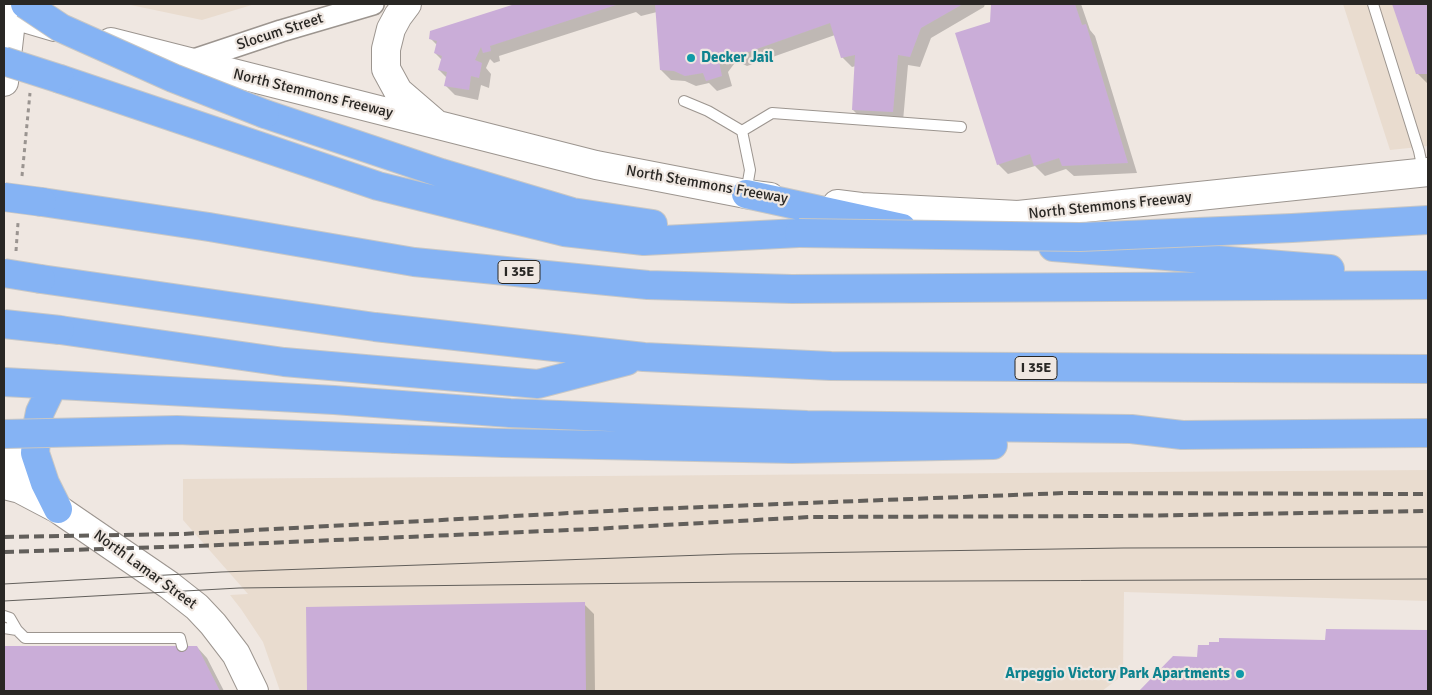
<!DOCTYPE html>
<html>
<head>
<meta charset="utf-8">
<style>
	body { margin:0 }
	#map { position:relative; width:1432px; height:695px; overflow:hidden; background:#efe7e1; font-family:Signika,sans-serif }
	canvas { display:block }
	.frame { position:absolute; inset:0; border:5px solid #292724; pointer-events:none }
</style>
</head>
<body>
<div id="map">
<canvas width="1432" height="695"></canvas>
<div class="frame"></div>
</div>
<script>
const ctx = document.querySelector('canvas').getContext('2d');
ctx.lineJoin = 'round';
function fill(path, color) { ctx.fillStyle = color; ctx.fill(path, 'evenodd'); }
const shape = rows => new Path2D(rows.map(r => 'M' + r).join(''));
function stroke(path, color, width, dash) { ctx.strokeStyle = color; ctx.lineWidth = width; ctx.lineCap = dash ? 'butt' : 'round'; ctx.setLineDash(dash || []); ctx.stroke(path); }
function drawText(font, color, halo, rows, align = 'center') {
  ctx.font = font + ' Signika,sans-serif'; ctx.lineWidth = 4.5; ctx.setLineDash([]); ctx.textBaseline = 'middle'; ctx.strokeStyle = halo; ctx.fillStyle = color; for (const [text, x, y, turn = 0] of rows) {
    ctx.save(); ctx.translate(x, y); ctx.rotate((+turn || 0) * Math.PI / 180); ctx.textAlign = isNaN(turn) ? turn : align; if (halo) ctx.strokeText(text, 0, 0); ctx.fillText(text, 0, 0); ctx.restore();
  }
}
fill(shape([
	[126,4,255,4,202,20],
	[1343,4,1428,4,1428,146,1390,150],
	[1428,470,1428,601,1124,592,1123,675,1102,691,280,691,263,642,241,609,230,595,248,594,183,520,183,479]
]), '#e9dccf');
fill(shape([
	[519,4,985,4,984,7,931,38,920,67,908,65,903,121,863,120,853,110,856,66,852,67,842,57,835,35,747,66,739,62,734,64,728,72,732,86,717,91,709,83,696,86,685,81,671,80,661,70,657,12,641,16,636,12,499,56,500,61,494,63,490,59,486,68,491,74,489,88,481,85,478,100,455,95,445,85,447,78,439,70,442,60,435,53,437,45,430,38,431,32],
	[992,4,1081,4,1090,30,1095,36,1137,173,1074,176,1066,169,1045,176,1035,166,1008,174,998,164,991,23],
	[1394,4,1428,4,1428,84,1417,73],
	[584,604,594,614,595,691,308,691,307,608],
	[1327,631,1428,631,1428,691,1141,691,1174,657,1198,658,1327,641],
	[4,647,197,647,207,658,224,691,4,691]
]), '#0003');
fill(shape([
	[515,4,619,4,490,46,491,51,483,53,481,47,475,60,482,63,479,78,471,76,469,90,444,86,447,72,438,70,442,56,434,53,437,41,429,39,430,31],
	[655,4,963,4,921,28,910,57,898,55,893,112,852,110,855,55,841,58,830,23,737,56,728,53,724,55,719,62,722,76,706,81,703,73,685,76,674,71,660,70],
	[991,4,1075,4,1082,25,1086,24,1128,163,1062,166,1059,158,1034,166,1030,154,997,165,955,33,990,22],
	[1392,4,1428,4,1428,74,1416,74],
	[585,602,586,691,307,691,306,607],
	[1326,629,1428,630,1428,691,1139,691,1173,656,1197,657,1198,645,1209,645,1209,642,1219,642,1219,638,1325,640],
	[4,646,197,646,220,691,4,691]
]), '#caadd8');
const lane = shape([
	[1373,4,1419,151,1423,170],
	[684,101,708,111,742,131],
	[746,193,750,170,742,131,772,113,961,127],
	[4,616,10,618,17,630,25,638,180,638,182,646],
	[4,628,17,630]
]);
const street = shape([
	[188,62,281,31,373,4]
]);
const secondary = shape([
	[407,4,398,16,391,29,386,49,386,69,398,91,434,122],
	[4,12,55,27],
	[111,42,596,165,746,194,770,197],
	[4,82,13,4],
	[837,204,861,207,1018,215,1428,172],
	[4,440,15,465,45,495],
	[4,485,20,489,58,509,169,585,197,607,213,624,236,654,254,691]
]);
const highway = shape([
	[60,79,378,186,564,232,644,241,799,233],
	[265,114,441,173,572,212,653,224],
	[746,194,902,228],
	[42,202,209,227,414,262,648,285,792,289,1428,285],
	[1053,247,1330,269],
	[41,279,375,327,644,357,831,366,1428,369],
	[60,330,284,362,538,384,627,361],
	[4,382,334,400,510,413,807,425,1131,429,1182,435,1428,433],
	[53,385,40,412,37,427,35,453,45,483,58,509],
	[396,439,503,443,792,449,993,445]
]);
stroke(lane, '#9c958f', 12);
stroke(street, '#9c958f', 24);
stroke(secondary, '#9c958f', 30);
stroke(highway, '#c7c7c6', 30);
stroke(shape([
	[22,176,30,93],
	[16,251,18,223]
]), '#9a9490', 3, [4, 4]);
stroke(lane, '#fff', 10);
stroke(street, '#fff', 21);
stroke(secondary, '#fff', 28);
stroke(highway, '#85b3f4', 28);
stroke(shape([
	[4,584,221,572,732,554,1123,548,1428,547],
	[4,601,239,588,733,582,1428,579]
]), '#625f5b', 1);
stroke(shape([
	[4,537,182,534,626,510,1065,493,1428,494],
	[4,552,196,546,593,529,810,517,1120,516,1428,511]
]), '#625f5b', 4, [10, 5]);
const highwayBridge = shape([
	[25,4,61,28,173,78,265,114],
	[4,61,60,79],
	[4,197,42,202],
	[799,233,1080,237,1292,228,1428,220],
	[4,273,41,279],
	[4,324,60,330],
	[4,434,177,430,396,439]
]);
stroke(highwayBridge, '#c7c7c6', 30, []);
stroke(highwayBridge, '#85b3f4', 28);
for (const [x, y, r, color] of [
	[691,58,5,"#0f9aa8"],
	[1240,674,5,"#0f9aa8"]
]) { const dot = new Path2D(); dot.arc(x, y, r, 0, 2 * Math.PI); ctx.fillStyle = color; ctx.fill(dot); stroke(dot, '#efe7e1', 2); }
for (const [x, y, w] of [
	[519,272,42],
	[1036,368,42]
]) { const box = new Path2D(); box.roundRect(x - w / 2, y - 11.5, w, 23, 4); ctx.fillStyle = '#efe7e1'; ctx.fill(box); stroke(box, '#292724', 1); }
drawText('bold 14px', '#292724', null, [
	["I 35E",519,272],
	["I 35E",1036,368]
]);
drawText('15px', '#292724', '#efe7e1', [
	["Slocum Street",280,32,-18],
	["North Stemmons Freeway",313,94,14],
	["North Stemmons Freeway",707,185,10],
	["North Stemmons Freeway",1110,206,-6],
	["North Lamar Street",145,570,36]
]);
drawText('bold 15px', '#0d838f', '#efe7e1', [
	["Decker Jail",701,58],
	["Arpeggio Victory Park Apartments",1230,674,"right"]
], 'left');
</script>
</body>
</html>
